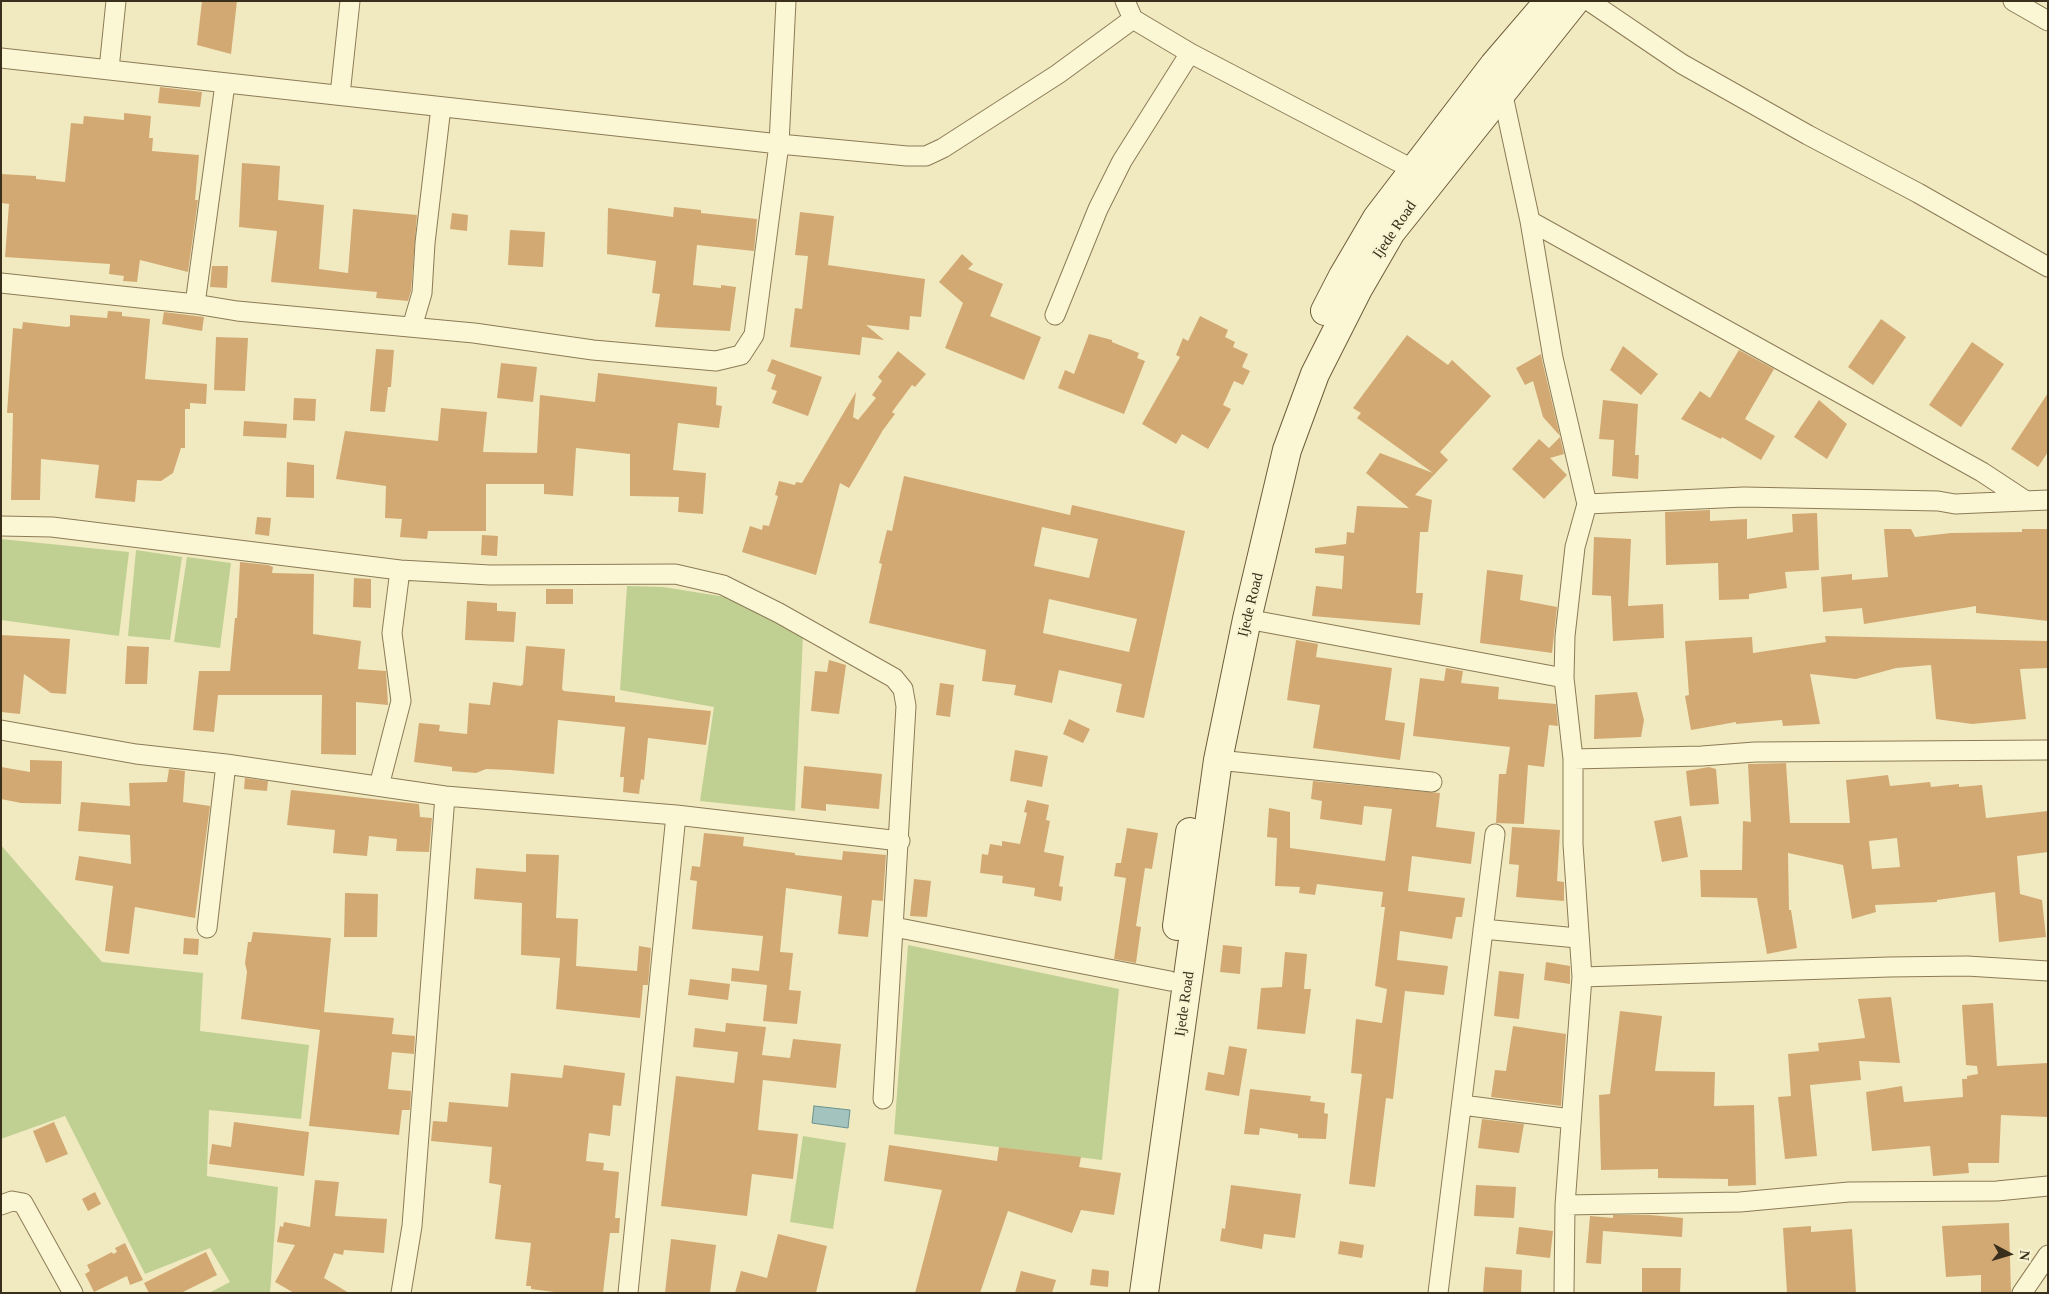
<!DOCTYPE html>
<html>
<head>
<meta charset="utf-8">
<style>
	body { margin:0 }
	#map { position:relative; width:2049px; height:1294px; overflow:hidden; background:#f1eac0; font-family:Georgia,serif }
	canvas { display:block }
	.frame { position:absolute; inset:0; border:2px solid #3a2f1c; pointer-events:none }
	.north { position:absolute; left:1984px; top:1229px; width:50px; height:50px; -webkit-text-stroke:4px #f8f3d0; paint-order:stroke; rotate:96deg; font-size:14px; font-weight:700; line-height:20px; text-align:center; color:#3a2f1c }
	.north::after { content:''; display:block; margin:auto; width:18px; height:22px; background:#3a2f1c; clip-path:polygon(50% 0,100% 100%,50% 72%,0 100%) }
</style>
</head>
<body>
<div id="map">
<canvas width="2049" height="1294"></canvas>
<div class="frame"></div>
<div class="north">N</div>
</div>
<script>
const ctx = document.querySelector('canvas').getContext('2d');
ctx.lineJoin = 'round';
function fill(path, color) { ctx.fillStyle = color; ctx.fill(path, 'evenodd'); }
const shape = rows => new Path2D(rows.map(r => 'M' + r).join(''));
function stroke(path, color, width, dash) { ctx.strokeStyle = color; ctx.lineWidth = width; ctx.lineCap = dash ? 'butt' : 'round'; ctx.setLineDash(dash || []); ctx.stroke(path); }
function drawText(font, color, halo, rows, align = 'center') {
  ctx.font = font + ' Georgia,serif'; ctx.lineWidth = 4; ctx.setLineDash([]); ctx.textBaseline = 'middle'; ctx.strokeStyle = halo; ctx.fillStyle = color; for (const [text, x, y, turn = 0] of rows) {
    ctx.save(); ctx.translate(x, y); ctx.rotate((+turn || 0) * Math.PI / 180); ctx.textAlign = isNaN(turn) ? turn : align; if (halo) ctx.strokeText(text, 0, 0); ctx.fillText(text, 0, 0); ctx.restore();
  }
}
fill(shape([
	[1,539,129,552,119,636,1,620],
	[136,550,182,557,170,640,128,636],
	[187,557,231,563,220,648,174,642],
	[627,586,663,587,732,598,803,635,795,811,700,801,714,707,620,690],
	[1,845,102,962,203,973,200,1031,309,1045,301,1119,209,1110,207,1176,278,1187,270,1293,209,1293,230,1282,210,1248,145,1274,65,1116,1,1139],
	[908,945,1119,989,1102,1160,894,1134],
	[803,1136,846,1143,833,1229,790,1222]
]), '#c0d093');
const water = shape([
	[814,1106,850,1110,848,1128,812,1123,814,1106]
]);
fill(water, '#a3c3bf');
stroke(water, '#69928e', 1);
fill(shape([
	[202,1,237,1,231,54,197,45],
	[160,87,202,92,200,107,158,103],
	[124,113,151,116,149,138,153,138,152,151,199,155,195,200,198,200,188,272,140,260,137,282,123,281,124,276,109,274,110,264,5,257,9,204,1,203,1,174,36,176,36,179,65,182,71,123,83,124,84,116,124,120],
	[242,163,280,166,278,200,324,205,319,269,348,273,353,209,417,215,411,291,408,301,376,298,377,292,271,282,277,231,239,227],
	[674,207,701,210,701,213,757,219,754,251,697,245,693,285,721,288,721,285,736,287,730,331,655,327,660,294,652,293,656,261,607,254,608,208,673,217],
	[800,212,834,216,828,265,925,279,921,317,910,316,909,330,866,325,884,340,862,337,860,355,790,347,795,308,802,309,808,256,795,255],
	[452,213,468,215,467,231,450,229],
	[510,230,545,232,543,267,508,265],
	[962,254,973,264,968,269,1003,284,990,316,1041,337,1024,380,945,348,963,303,939,282],
	[212,266,228,266,227,288,210,287],
	[108,311,122,312,122,316,150,319,145,379,207,384,206,404,190,403,190,409,185,409,185,448,181,448,173,473,161,481,137,480,135,502,95,498,99,465,41,459,40,500,11,500,13,413,7,413,13,328,22,329,23,322,67,327,70,326,70,315,107,318],
	[164,312,204,317,202,331,162,324],
	[1200,316,1228,330,1225,337,1235,342,1233,347,1248,354,1242,367,1250,371,1243,385,1234,381,1223,405,1231,409,1208,449,1182,434,1176,444,1142,424,1180,357,1176,355,1183,338,1188,341],
	[1881,319,1906,337,1873,385,1848,367],
	[1089,334,1112,340,1112,342,1139,353,1137,358,1145,361,1124,414,1058,388,1065,370,1074,374],
	[1407,335,1448,365,1452,360,1491,396,1440,452,1448,460,1415,495,1432,500,1428,532,1420,532,1416,593,1423,593,1420,625,1312,616,1316,586,1342,589,1344,556,1315,553,1315,548,1346,544,1347,532,1354,533,1357,506,1409,508,1366,473,1380,453,1433,473,1357,418,1361,413,1353,408],
	[216,337,248,338,245,391,214,390],
	[1972,342,2004,364,1961,427,1929,405],
	[1623,346,1658,374,1641,395,1610,370],
	[376,349,394,350,391,387,388,387,385,412,370,411],
	[1739,350,1774,369,1745,419,1775,436,1761,460,1722,437,1721,439,1681,419,1700,391,1710,398],
	[898,351,926,374,915,387,912,385,892,412,895,414,883,430,849,488,840,483,816,575,742,552,750,526,762,530,763,525,769,526,778,496,775,495,779,481,795,485,796,482,802,483,856,392,853,417,858,420,876,398,872,395,882,381,878,377],
	[1541,354,1542,360,1560,436,1543,417,1533,381,1525,385,1516,368],
	[772,359,822,377,808,416,772,403,777,391,771,389,776,375,767,371],
	[501,363,537,367,533,402,497,398],
	[598,373,717,387,716,405,722,406,719,428,678,423,673,470,706,473,703,514,678,512,679,497,630,496,630,454,576,448,573,496,544,494,544,484,486,484,486,531,428,531,427,539,400,537,402,519,385,518,386,486,336,479,345,431,438,441,441,408,487,412,483,452,537,453,540,395,595,402],
	[2048,393,2048,452,2038,467,2011,449],
	[294,398,316,399,315,421,293,420],
	[1603,400,1638,404,1635,455,1639,455,1638,479,1612,476,1614,440,1599,439],
	[1819,400,1847,424,1827,459,1794,437],
	[244,421,287,424,286,438,243,436],
	[1560,437,1564,454,1550,458,1567,475,1544,499,1512,469,1539,439,1549,448],
	[287,462,314,465,314,498,286,497],
	[904,476,1070,515,1072,505,1185,531,1144,718,1116,712,1122,684,1059,670,1052,703,1014,695,1016,685,982,681,986,650,869,623,882,564,879,563,887,530,892,531],
	[1042,527,1098,539,1089,578,1034,566],
	[1049,599,1137,619,1129,652,1043,633],
	[1710,510,1710,521,1747,519,1747,539,1793,532,1792,514,1817,513,1819,570,1785,572,1787,588,1749,594,1749,599,1719,600,1718,563,1666,565,1665,512],
	[257,517,271,518,269,536,255,534],
	[1884,529,1911,529,1915,537,1951,533,2022,532,2022,529,2048,529,2048,621,1976,613,1976,606,1864,624,1862,608,1823,612,1821,577,1852,574,1852,580,1888,577],
	[482,535,498,536,497,556,481,555],
	[1594,537,1631,539,1628,606,1663,604,1664,638,1613,641,1611,596,1592,595],
	[240,562,268,565,273,567,272,573,314,574,313,634,361,641,358,669,386,671,388,705,356,702,356,755,321,754,322,695,218,695,214,732,193,730,199,671,230,671,235,618,237,618],
	[1487,570,1523,575,1520,600,1557,607,1552,653,1480,643],
	[354,578,371,579,371,608,353,607],
	[546,589,573,589,573,604,546,604],
	[467,601,497,603,497,611,516,612,514,642,465,640],
	[1,635,70,639,66,694,51,693,24,674,20,714,1,712],
	[1825,636,2048,641,2048,668,2020,669,2026,719,1972,724,1936,719,1931,665,1896,668,1856,679,1810,674,1820,724,1783,726,1782,720,1736,724,1736,722,1691,730,1685,696,1689,695,1685,641,1752,637,1753,653,1826,642],
	[1296,640,1318,644,1316,657,1392,668,1385,720,1405,723,1400,760,1313,748,1320,705,1287,700],
	[127,646,149,647,147,684,125,684],
	[526,646,565,649,562,689,564,691,615,696,615,702,711,711,706,745,648,738,644,780,641,779,639,794,623,792,624,777,620,777,625,727,558,720,554,774,511,770,486,769,476,773,452,771,452,767,414,762,419,723,440,725,439,731,467,734,469,703,490,705,493,682,521,686,523,684],
	[829,660,846,665,839,714,811,711,815,671,827,672],
	[1446,668,1463,671,1461,683,1499,687,1498,699,1556,704,1558,726,1549,725,1544,767,1528,765,1524,824,1496,823,1499,774,1506,774,1510,747,1413,736,1420,678,1444,681],
	[940,683,954,685,950,717,936,715],
	[1637,692,1644,720,1641,737,1594,739,1595,695],
	[1069,719,1090,729,1083,743,1063,734],
	[1015,750,1048,756,1042,787,1010,781],
	[30,760,62,761,61,804,21,803,1,799,1,767,30,772],
	[1786,763,1790,823,1850,823,1846,780,1888,775,1890,786,1930,782,1931,787,1959,784,1959,787,1982,785,1986,818,2048,811,2048,852,2017,856,2020,894,2042,900,2046,937,1999,942,1995,892,1937,900,1937,902,1875,905,1876,912,1852,919,1843,865,1788,853,1789,910,1791,910,1797,948,1767,954,1757,898,1701,897,1700,870,1742,870,1743,821,1751,822,1748,764],
	[1897,838,1900,867,1872,869,1869,841],
	[804,766,882,774,879,809,826,804,826,811,801,808],
	[1709,767,1716,769,1719,804,1690,806,1686,771],
	[169,769,185,771,183,802,210,806,195,918,135,907,129,954,105,951,113,886,75,880,79,856,131,864,130,835,78,831,81,802,130,806,129,783,167,782],
	[245,778,268,781,267,791,244,789],
	[1313,781,1440,793,1436,827,1475,832,1471,864,1412,856,1408,891,1465,898,1462,917,1456,917,1452,939,1400,931,1397,960,1448,966,1444,995,1405,991,1393,1099,1386,1098,1375,1187,1349,1184,1362,1074,1351,1073,1356,1019,1382,1023,1387,989,1375,986,1385,907,1381,907,1383,892,1317,884,1315,895,1299,893,1300,887,1275,886,1277,838,1267,837,1269,808,1290,812,1290,848,1385,861,1392,809,1364,806,1362,825,1320,819,1322,801,1311,799],
	[291,790,419,804,420,817,432,818,429,852,396,851,397,839,369,836,367,856,333,853,335,830,287,825],
	[1027,800,1049,805,1046,820,1050,821,1044,852,1064,856,1059,886,1063,887,1061,901,1034,896,1035,888,1002,883,1003,876,980,873,982,854,988,855,990,844,1002,846,1002,841,1020,844,1027,813,1024,812],
	[1681,816,1688,857,1662,862,1654,821],
	[1512,827,1560,830,1557,881,1564,882,1564,901,1516,897,1519,865,1509,864],
	[1127,828,1158,833,1152,869,1145,868,1136,926,1141,927,1136,963,1114,959,1126,878,1114,876,1116,863,1121,863],
	[704,833,744,837,743,846,795,853,795,855,842,860,843,851,886,855,883,899,883,901,872,900,868,937,838,934,842,896,786,888,780,952,793,953,789,990,801,991,797,1024,763,1021,767,985,731,981,732,968,759,971,763,936,692,929,697,881,690,880,692,866,700,867],
	[526,854,559,855,556,918,578,919,576,966,637,971,639,946,651,948,648,985,643,985,640,1018,556,1009,560,958,521,955,522,903,474,899,476,868,526,872],
	[914,879,931,881,927,917,910,916],
	[345,893,378,894,377,937,344,937],
	[253,932,331,938,324,1012,394,1018,392,1034,415,1036,414,1054,392,1052,388,1089,411,1091,410,1110,402,1110,399,1135,309,1126,320,1030,241,1019,247,972,245,963,248,942,251,942],
	[184,938,199,939,198,955,183,954],
	[1223,945,1242,947,1240,974,1220,972],
	[1285,952,1307,954,1304,989,1311,989,1305,1034,1257,1029,1261,988,1282,987],
	[1546,962,1570,966,1570,984,1544,980],
	[1499,971,1524,974,1519,1019,1494,1016],
	[690,979,730,984,728,1000,688,995],
	[1891,997,1900,1063,1859,1061,1861,1080,1810,1085,1817,1156,1785,1159,1778,1097,1791,1096,1788,1054,1819,1051,1818,1043,1865,1038,1858,999],
	[1993,1003,1997,1066,2048,1063,2048,1117,2001,1115,1999,1163,1968,1163,1969,1173,1933,1176,1930,1146,1872,1151,1866,1092,1902,1086,1904,1102,1963,1097,1962,1079,1967,1079,1967,1076,1978,1074,1977,1066,1966,1065,1962,1005],
	[1620,1011,1662,1016,1655,1071,1715,1072,1714,1106,1754,1105,1756,1185,1728,1186,1728,1179,1658,1178,1658,1169,1601,1170,1599,1095,1610,1094],
	[726,1023,766,1027,762,1055,790,1058,793,1039,841,1044,836,1088,763,1080,758,1130,798,1134,793,1179,752,1174,747,1216,661,1206,676,1076,734,1083,738,1052,693,1047,695,1028,725,1032],
	[1513,1026,1566,1034,1561,1106,1491,1097,1495,1070,1506,1071],
	[1229,1046,1247,1049,1239,1096,1205,1090,1208,1072,1224,1075],
	[564,1065,625,1073,621,1106,613,1105,610,1136,589,1133,586,1161,604,1163,603,1170,619,1172,615,1218,620,1218,619,1233,610,1233,603,1293,562,1293,531,1289,531,1286,526,1286,531,1243,495,1239,501,1185,489,1183,492,1147,431,1141,433,1121,447,1122,449,1102,508,1107,511,1073,562,1078],
	[1250,1089,1311,1096,1310,1101,1325,1103,1324,1113,1328,1114,1326,1139,1298,1138,1298,1134,1260,1128,1259,1135,1244,1134],
	[1482,1119,1524,1124,1519,1153,1478,1148],
	[54,1122,68,1154,46,1163,33,1131],
	[234,1122,309,1132,304,1176,209,1164,212,1144,231,1147],
	[889,1145,997,1161,999,1147,1081,1157,1079,1167,1121,1173,1114,1215,1081,1210,1072,1233,1008,1211,980,1293,915,1293,942,1190,884,1181],
	[315,1180,339,1182,335,1216,387,1219,384,1253,344,1250,343,1255,334,1253,324,1278,349,1293,294,1293,275,1282,295,1245,277,1242,280,1226,283,1227,284,1222,310,1227],
	[1231,1185,1301,1194,1295,1238,1264,1234,1262,1249,1220,1241,1222,1228,1225,1229],
	[1476,1185,1516,1187,1514,1218,1474,1216],
	[95,1192,101,1204,88,1211,82,1199],
	[1613,1215,1650,1215,1683,1218,1682,1237,1603,1231,1601,1264,1586,1263,1590,1216,1613,1218],
	[2009,1223,2011,1293,1981,1293,1981,1275,1946,1277,1942,1226],
	[1811,1226,1811,1232,1852,1229,1856,1293,1787,1293,1783,1228],
	[1519,1227,1553,1231,1550,1258,1516,1254],
	[778,1234,827,1246,816,1293,735,1293,741,1271,767,1278],
	[671,1239,716,1245,710,1293,665,1293],
	[1340,1241,1364,1245,1362,1258,1338,1254],
	[125,1243,143,1280,130,1285,127,1276,94,1292,85,1274,90,1271,87,1265,112,1252,113,1254,117,1252,115,1248],
	[206,1252,217,1275,181,1293,149,1293,144,1283],
	[1485,1267,1522,1270,1521,1293,1483,1293],
	[1642,1268,1681,1268,1680,1293,1642,1293],
	[1092,1269,1109,1271,1108,1287,1090,1285],
	[1021,1271,1056,1280,1052,1293,1015,1293]
]), '#d3a973');
const minor = shape([
	[1125,1,1133,19],
	[1589,1,1682,64,1808,135,1918,193,2048,267],
	[2013,1,2048,21],
	[1,58,779,144,907,156,926,156,943,148,1058,74,1133,19,1190,53,1414,170],
	[109,69,116,1],
	[1502,91,1530,221,1553,358,1587,504,1575,547,1565,636,1564,678,1573,759,1573,844,1582,977,1565,1205,1564,1293],
	[340,95,350,1],
	[1530,221,1982,472,2026,501],
	[1,283,195,304,237,311,474,333,593,350,716,361,741,355,754,335,779,144,786,1],
	[195,304,225,84],
	[1055,315,1098,209,1122,161,1190,53],
	[412,327,422,293,425,243,441,107],
	[1587,504,1744,497,1938,501,1955,504,2048,500],
	[1,526,52,527,400,570,490,575,675,574,723,585,779,613,894,678,903,689,906,706,883,1099],
	[1247,619,1564,678],
	[1,730,136,754,226,764,445,796,676,815,900,841],
	[1573,759,1702,756,1755,752,2048,750],
	[1218,760,1432,782],
	[379,786,401,701,392,633,400,570],
	[894,927,1170,981],
	[207,928,226,764],
	[1483,929,1577,938],
	[1582,977,1889,967,1967,966,2048,971],
	[1462,1105,1571,1119],
	[1,1205,12,1201,23,1203,73,1293],
	[1565,1205,1740,1202,1849,1192,1997,1191,2048,1186],
	[401,1293,412,1226,445,796],
	[628,1293,676,815],
	[1438,1293,1495,834],
	[2022,1293,2048,1255]
]);
const secondary = shape([
	[1325,311,1343,276,1377,218,1494,65,1549,1],
	[1177,926,1190,832],
	[1144,1293,1218,760,1247,619,1287,450,1315,374,1358,289,1391,232,1575,1]
]);
stroke(minor, '#8c7b56', 21);
stroke(secondary, '#6e5c3a', 30);
stroke(minor, '#fbf6d4', 19);
stroke(secondary, '#fbf6d4', 28);
drawText('15px', '#3a2f1c', '#f8f3d0', [
	["Ijede Road",1395,230,-56],
	["Ijede Road",1251,605,-76],
	["Ijede Road",1185,1004,-82]
]);
</script>
</body>
</html>
